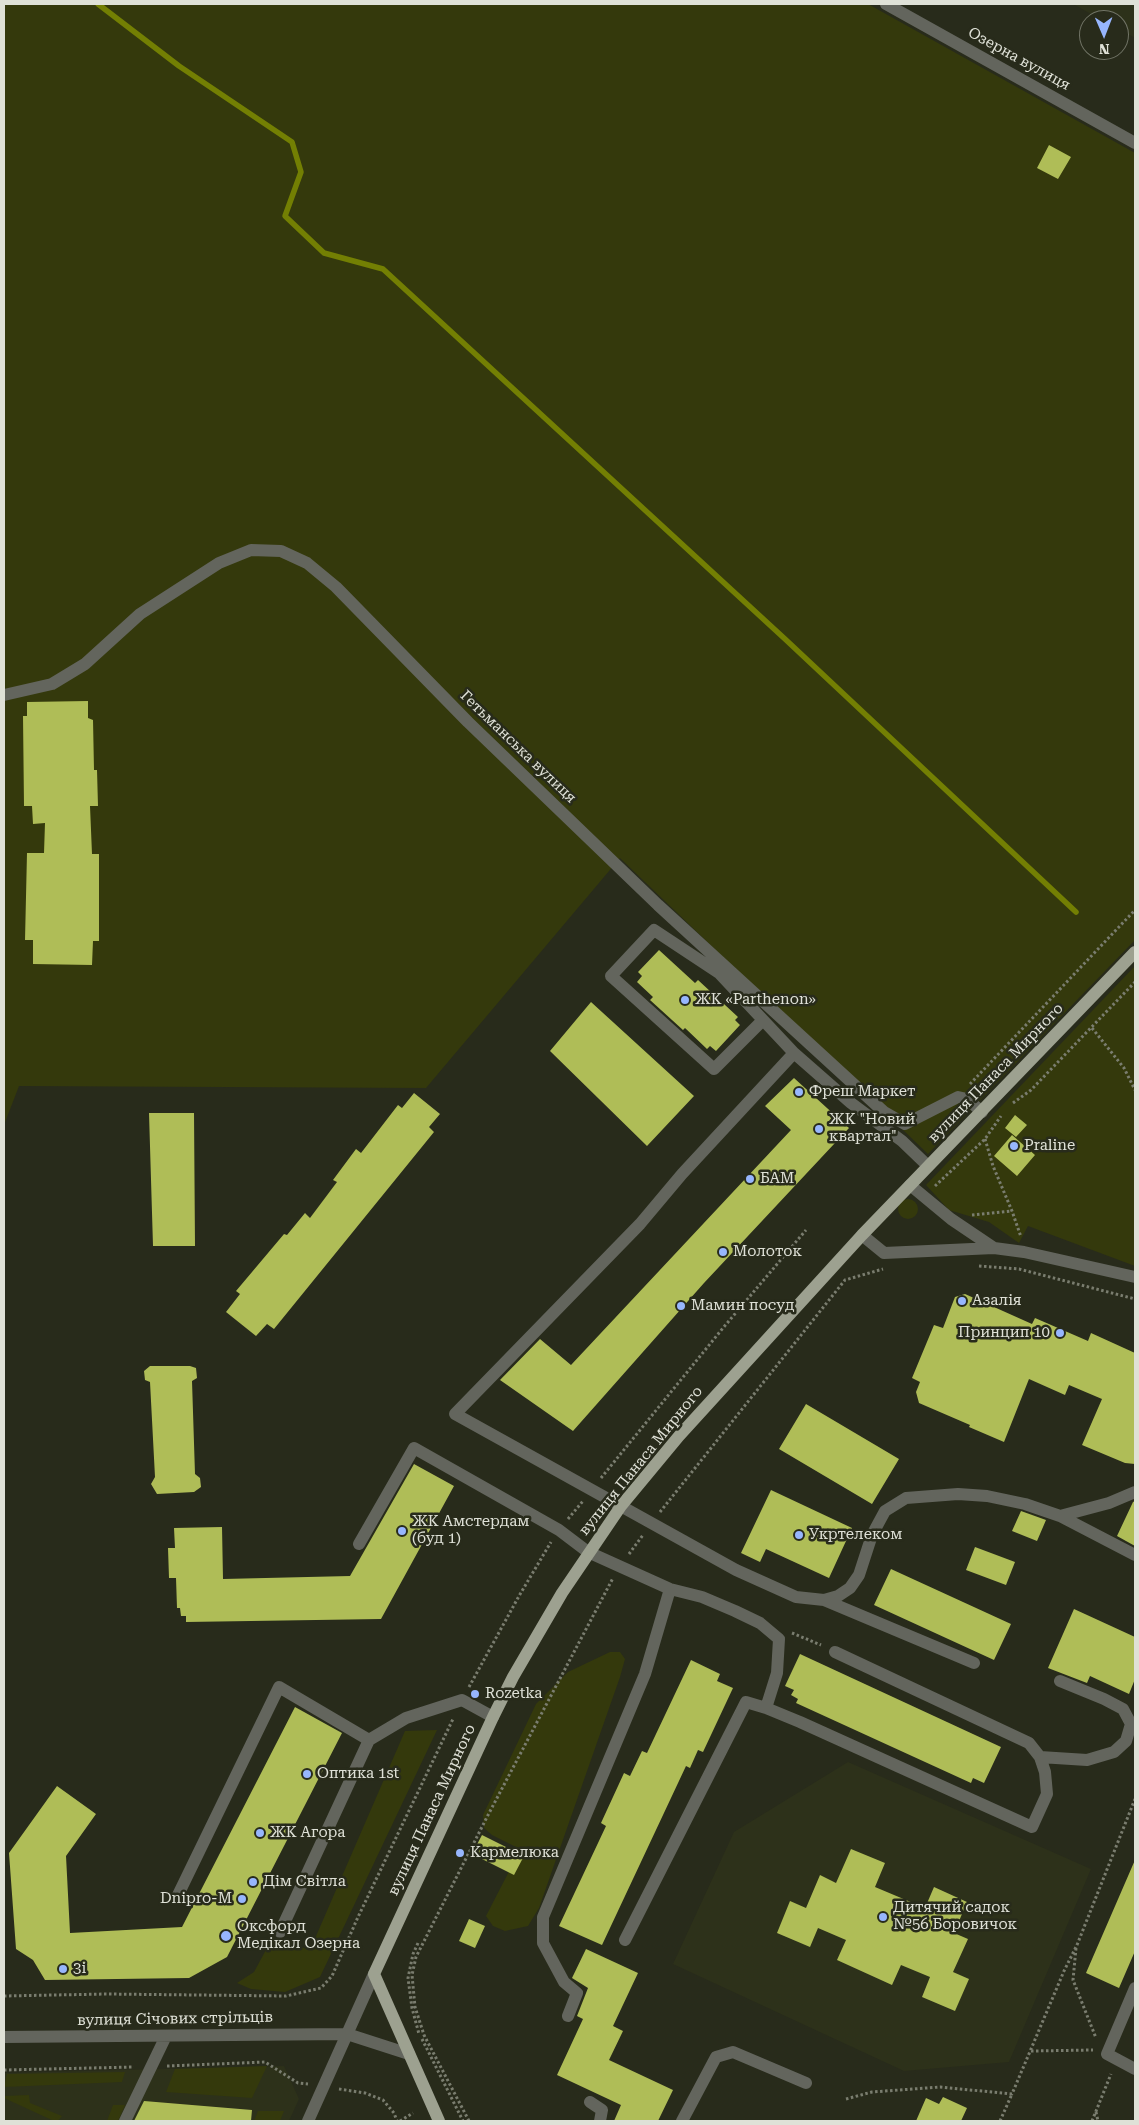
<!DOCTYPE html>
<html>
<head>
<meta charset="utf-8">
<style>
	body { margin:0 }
	#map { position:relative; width:1139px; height:2125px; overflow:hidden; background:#282b1b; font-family:"Roboto Serif",serif }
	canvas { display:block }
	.frame { position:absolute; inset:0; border:5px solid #dfe1d7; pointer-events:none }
	.north { position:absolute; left:1079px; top:10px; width:50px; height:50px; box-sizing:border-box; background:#282b1b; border:1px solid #717466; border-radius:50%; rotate:179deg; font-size:14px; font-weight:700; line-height:20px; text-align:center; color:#dfe1d7 }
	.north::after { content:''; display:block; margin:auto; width:18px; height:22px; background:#97b6fd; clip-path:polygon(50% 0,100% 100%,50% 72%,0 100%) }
</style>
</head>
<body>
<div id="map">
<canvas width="1139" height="2125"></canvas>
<div class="frame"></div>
<div class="north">N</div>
</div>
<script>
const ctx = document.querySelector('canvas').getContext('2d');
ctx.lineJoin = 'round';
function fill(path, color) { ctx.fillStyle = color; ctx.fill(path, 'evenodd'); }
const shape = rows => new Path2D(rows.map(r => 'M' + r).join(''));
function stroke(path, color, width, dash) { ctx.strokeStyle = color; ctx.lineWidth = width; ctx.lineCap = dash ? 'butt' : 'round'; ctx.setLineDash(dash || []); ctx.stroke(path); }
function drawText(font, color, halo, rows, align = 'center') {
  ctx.font = font + ' "Roboto Serif",serif'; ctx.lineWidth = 5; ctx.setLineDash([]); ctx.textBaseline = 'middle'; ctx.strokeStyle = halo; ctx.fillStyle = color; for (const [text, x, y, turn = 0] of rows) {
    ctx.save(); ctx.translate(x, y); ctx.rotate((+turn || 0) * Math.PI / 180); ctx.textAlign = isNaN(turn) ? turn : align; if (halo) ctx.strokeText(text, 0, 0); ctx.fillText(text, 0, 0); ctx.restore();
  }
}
fill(shape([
	[1073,4,1135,4,1135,38,1119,29,1119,20,1102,20],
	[848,1762,1091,1869,1009,2062,904,2071,673,1964,734,1832],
	[284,2066,299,2099,289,2121,4,2121,4,2073]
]), '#2d311a');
fill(shape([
	[4,4,868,4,1135,153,1135,940,928,1154,620,858,426,1088,19,1086,4,1125],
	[1135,966,1135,1266,1028,1226,1019,1243,989,1222,949,1210,926,1185],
	'898 1209a10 10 0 1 1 20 0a10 10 0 1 1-20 0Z',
	[610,1652,620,1652,625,1659,620,1677,539,1908,528,1926,505,1931,493,1926,486,1916,518,1854,516,1847,492,1835,484,1828,483,1815,536,1704,568,1672],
	[437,1730,320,1977,285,1992,251,1989,237,1983,254,1972,273,1937,310,1950,405,1731],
	[267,2066,252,2098,166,2092,175,2069],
	[125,2072,122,2082,4,2087,7,2074],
	[29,2095,30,2103,62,2116,58,2121,54,2121,4,2098,4,2096],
	[113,2105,125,2105,118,2121,107,2121],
	[258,2111,284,2111,280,2121,254,2121]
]), '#34390c');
stroke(shape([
	[98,4,179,66,292,142,301,172,285,216,324,253,383,269,785,639,1076,912]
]), '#737f03', 5.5);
fill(shape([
	[1049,145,1071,157,1058,179,1037,168],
	[88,701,88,718,93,720,94,770,97,770,98,806,90,806,92,854,99,854,99,941,93,941,92,965,33,964,33,940,25,940,27,853,44,853,45,823,33,824,32,806,24,806,23,716,27,716,27,702],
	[659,950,695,983,698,980,738,1017,735,1020,740,1025,716,1051,710,1046,707,1049,685,1028,683,1030,650,1000,653,997,637,982,642,976,638,972],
	[591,1002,694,1096,647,1146,550,1051],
	[794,1078,849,1128,704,1283,573,1431,500,1380,540,1339,571,1365,791,1130,765,1106],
	[414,1093,440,1114,429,1127,434,1132,274,1329,267,1324,256,1336,226,1312,240,1294,236,1291,284,1234,287,1235,305,1213,310,1218,337,1182,333,1180,356,1149,361,1153,398,1105,402,1108],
	[149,1113,194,1113,195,1246,153,1246],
	[1015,1115,1027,1125,1016,1137,1005,1128],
	[1012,1135,1035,1155,1017,1176,994,1156],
	[965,1294,1032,1324,1035,1318,1088,1341,1091,1333,1135,1353,1135,1464,1125,1463,1082,1445,1102,1399,1069,1385,1065,1395,1029,1379,1004,1442,969,1427,970,1425,919,1403,916,1392,920,1382,912,1378,934,1325,943,1328,955,1297],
	[150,1366,190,1366,196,1368,197,1378,192,1381,195,1474,200,1478,201,1487,194,1492,157,1494,151,1484,155,1477,150,1382,145,1380,144,1371],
	[806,1404,899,1459,872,1504,779,1449],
	[414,1464,454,1486,381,1619,186,1622,186,1616,181,1616,180,1608,177,1608,176,1578,169,1578,168,1548,175,1548,174,1528,222,1527,223,1579,350,1576],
	[771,1490,852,1528,829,1578,766,1549,760,1562,741,1553],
	[1135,1501,1135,1546,1117,1536,1133,1502],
	[1021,1511,1046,1520,1037,1541,1012,1531],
	[975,1547,1015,1562,1006,1585,966,1570],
	[891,1569,1011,1624,994,1660,874,1605],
	[1074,1609,1135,1637,1135,1679,1129,1694,1090,1676,1087,1683,1048,1668],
	[800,1654,1001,1747,984,1783,973,1778,971,1783,796,1703,798,1699,791,1695,794,1690,785,1686],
	[691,1660,720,1674,717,1681,733,1688,703,1752,698,1750,690,1768,686,1766,602,1945,559,1926,606,1826,601,1823,624,1773,630,1776,642,1751,647,1753],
	[295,1707,342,1733,227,1957,189,1978,45,1980,33,1960,16,1949,9,1853,57,1786,96,1814,66,1856,70,1933,182,1927],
	[482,1835,524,1856,514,1875,472,1854],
	[851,1849,885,1863,875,1887,925,1908,934,1887,967,1902,954,1933,968,1939,953,1972,969,1979,955,2011,922,1997,930,1977,901,1965,892,1985,837,1960,846,1940,818,1928,810,1947,777,1933,790,1901,806,1908,820,1875,836,1883],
	[1135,1860,1135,1951,1119,1988,1086,1973],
	[469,1919,485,1926,475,1948,459,1941],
	[586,1949,638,1973,613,2026,623,2031,609,2060,673,2090,658,2121,614,2121,621,2105,557,2075,583,2019,577,2016,588,1988,572,1978],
	[943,2097,967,2108,961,2121,916,2121,926,2098,939,2104],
	[144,2101,252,2110,251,2121,134,2121]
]), '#afbd57');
stroke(shape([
	[1092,1028,1124,1068,1135,1090],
	[970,1084,1135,910],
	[1013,1103,1031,1090,1135,982],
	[985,1139,993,1166,1012,1211,1021,1237],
	[935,1186,985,1139,1001,1116],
	[972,1215,1012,1211],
	[979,1266,1019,1269,1135,1299],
	[601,1478,723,1328,806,1230],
	[660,1512,845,1280,883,1269],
	[568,1519,583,1501],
	[629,1554,643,1535],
	[792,1633,821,1645],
	[469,1687,519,1596,551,1542],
	[418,1943,413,1954,408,1978,412,2008,419,2034],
	[1076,1948,1073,1980,1096,2038],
	[4,1996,106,1994,286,1996,321,1988,332,1976,358,1917,453,1719],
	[422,2039,463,2121],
	[1031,2051,1093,2050],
	[167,2066,265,2062,298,2083,308,2084],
	[4,2070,134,2067],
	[339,2089,365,2093,383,2100,394,2113,397,2121],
	[846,2099,872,2092,940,2087,1012,2094,1064,1971,1077,1945,1135,1799],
	[1096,2112,1098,2121],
	[400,2121,413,2113],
	[469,2121,424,2035,415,2007,412,1975,416,1957,487,1817,613,1578],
	[1000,2121,1012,2094],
	[1092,2121,1111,2074]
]), '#7a7d6f', 3, [2.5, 2.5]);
stroke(shape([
	[886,4,1135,143],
	[4,695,52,684,85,664,140,614,219,563,251,550,281,551,307,563,336,587,468,722,658,905,884,1112,905,1124,958,1097,967,1099,982,1112],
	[763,1020,714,1069,611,976,654,930,719,973,794,1053],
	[928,1166,902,1141,851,1103,794,1053,682,1174,640,1224,455,1414,736,1570,796,1597,824,1600,838,1596,850,1588,859,1575,872,1535,885,1511,906,1498,958,1494,987,1496,1025,1504,1060,1516,1135,1555],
	[910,1185,951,1219,994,1248],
	[862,1235,884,1253,994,1248,1024,1252,1135,1277],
	[1060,1516,1109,1503,1135,1492],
	[359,1544,414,1448,559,1530,588,1552,670,1589,702,1597,735,1611,760,1623,779,1639,777,1673,766,1708,746,1702,625,1940],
	[824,1600,974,1663],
	[766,1708,800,1722,1032,1827,1047,1794,1045,1772,1040,1757,1029,1743,835,1652],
	[1040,1757,1087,1760,1114,1752,1126,1741,1131,1724,1123,1709,1104,1699,1060,1681],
	[177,1897,279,1687,369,1740,406,1718,462,1700,493,1717],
	[280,1932,369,1740],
	[1135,1988,1107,2054,1135,2069],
	[568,2016,577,1993,564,1982,543,1943,543,1917,645,1674,670,1589],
	[4,2037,347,2034,409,2054],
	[590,2102,602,2110,600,2121],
	[125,2121,166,2036],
	[308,2121,374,1974],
	[682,2121,716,2057,733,2052,806,2083]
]), '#63655d', 12);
stroke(shape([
	[439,2121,374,1974,493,1717,513,1677,562,1593,621,1506,679,1436,862,1235,1135,952]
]), '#9da190', 12);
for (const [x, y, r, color] of [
	[685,1000,5,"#97b6fd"],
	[799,1092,5,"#97b6fd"],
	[819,1129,5,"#97b6fd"],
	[1014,1146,5,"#97b6fd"],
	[750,1179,5,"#97b6fd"],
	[723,1252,5,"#97b6fd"],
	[962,1301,5,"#97b6fd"],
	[681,1306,5,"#97b6fd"],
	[1060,1333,5,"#97b6fd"],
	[402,1531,5,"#97b6fd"],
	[799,1535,5,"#97b6fd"],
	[475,1694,5,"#97b6fd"],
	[307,1774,5,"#97b6fd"],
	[260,1833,5,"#97b6fd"],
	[460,1853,5,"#97b6fd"],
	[253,1882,5,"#97b6fd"],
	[242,1899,5,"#97b6fd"],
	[883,1917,5,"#97b6fd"],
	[226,1936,6,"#97b6fd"],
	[63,1969,5,"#97b6fd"]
]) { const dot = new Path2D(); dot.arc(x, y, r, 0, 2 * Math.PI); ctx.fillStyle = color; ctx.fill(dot); stroke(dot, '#282b1b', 2); }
drawText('15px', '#dfe1d7', '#282b1b', [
	["Озерна вулиця",1019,59,29],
	["Гетьманська вулиця",518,747,44],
	["вулиця Панаса Мирного",996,1073,-46],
	["вулиця Панаса Мирного",641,1461,-51],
	["вулиця Панаса Мирного",432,1810,-65],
	["вулиця Січових стрільців",175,2019,-1]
]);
drawText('15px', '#dfe1d7', '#282b1b', [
	["ЖК «Parthenon»",695,1000],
	["Фреш Маркет",809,1092],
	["ЖК \"Новий",829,1120],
	["квартал\"",829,1137],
	["Praline",1024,1146],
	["БАМ",760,1179],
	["Молоток",733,1252],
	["Азалія",972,1301],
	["Мамин посуд",691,1306],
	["Принцип 10",1050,1333,"right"],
	["ЖК Амстердам",412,1522],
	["(буд 1)",412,1539],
	["Укртелеком",809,1535],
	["Rozetka",485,1694],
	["Оптика 1st",317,1774],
	["ЖК Агора",270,1833],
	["Кармелюка",470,1853],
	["Дім Світла",263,1882],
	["Dnipro-M",232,1899,"right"],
	["Дитячий садок",893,1908],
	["№56 Боровичок",893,1925],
	["Оксфорд",237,1927],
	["Медікал Озерна",237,1944],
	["3і",73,1969]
], 'left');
</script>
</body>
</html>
